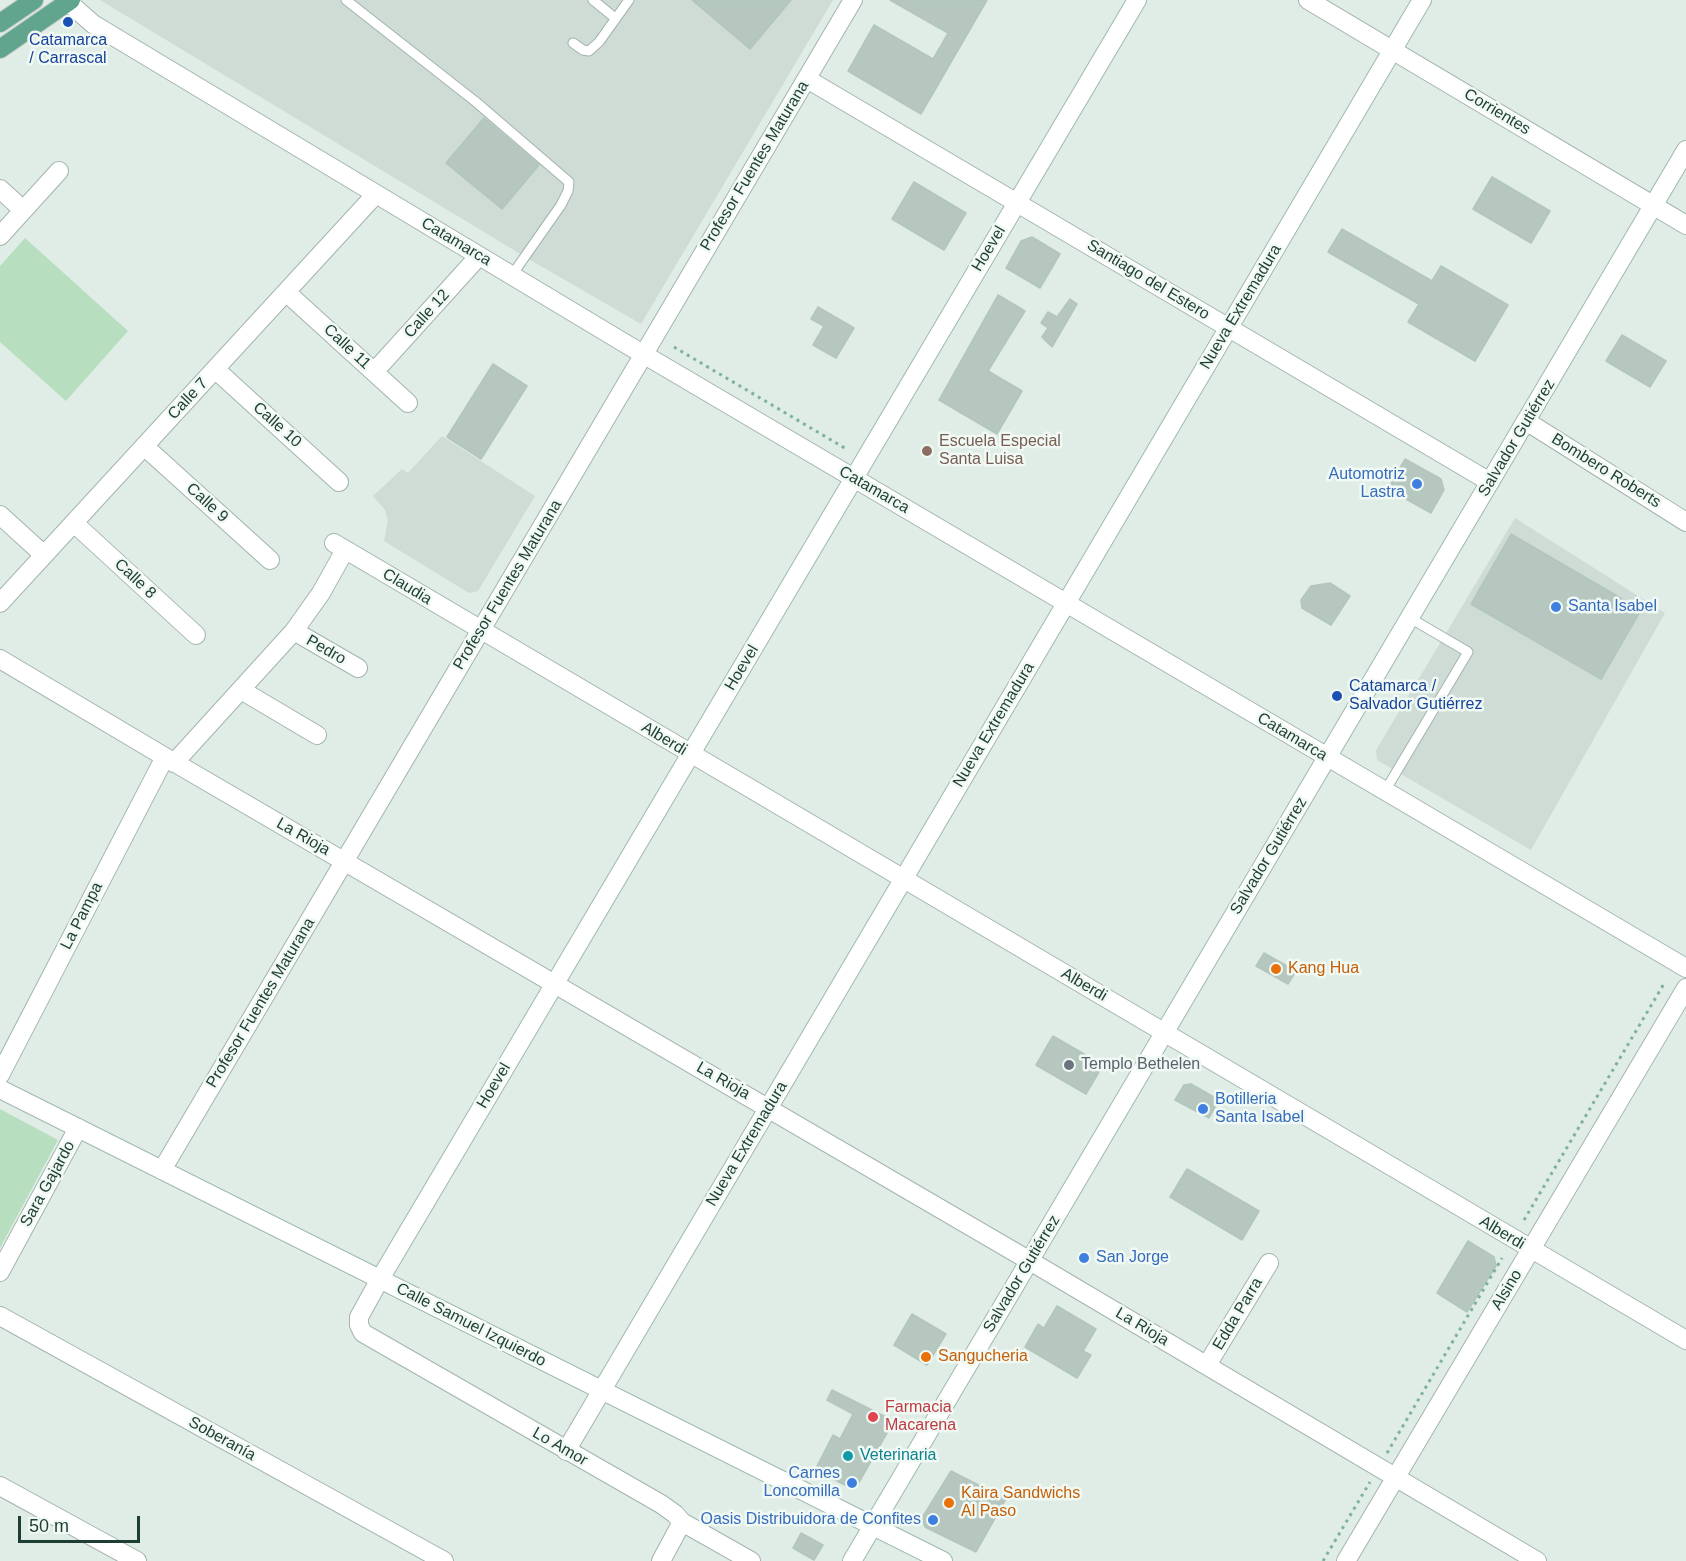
<!DOCTYPE html>
<html>
<head>
<meta charset="utf-8">
<style>
	body { margin:0 }
	#map { position:relative; width:1686px; height:1561px; overflow:hidden; background:#e0ece6; font-family:Arial,sans-serif }
	canvas { display:block }
	.scale { position:absolute; left:18px; top:1516px; width:122px; height:27px; box-sizing:border-box; border:3px solid #1f3e33; border-top:0; padding-left:8px; font-size:18px; line-height:21px; white-space:nowrap; color:#1f3e33; -webkit-text-stroke:4px #f1f9f4; paint-order:stroke }
</style>
</head>
<body>
<div id="map">
<canvas width="1686" height="1561"></canvas>
<div class="scale">50 m</div>
</div>
<script>
const ctx = document.querySelector('canvas').getContext('2d');
ctx.lineJoin = 'round';
function fill(path, color) { ctx.fillStyle = color; ctx.fill(path, 'evenodd'); }
const shape = rows => new Path2D(rows.map(r => 'M' + r).join(''));
function stroke(path, color, width, dash) { ctx.strokeStyle = color; ctx.lineWidth = width; ctx.lineCap = dash ? 'butt' : 'round'; ctx.setLineDash(dash || []); ctx.stroke(path); }
function drawText(font, color, halo, rows, align = 'center') {
  ctx.font = font + ' Arial,sans-serif'; ctx.lineWidth = 5; ctx.setLineDash([]); ctx.textBaseline = 'middle'; ctx.strokeStyle = halo; ctx.fillStyle = color; for (const [text, x, y, turn = 0] of rows) {
    ctx.save(); ctx.translate(x, y); ctx.rotate((+turn || 0) * Math.PI / 180); ctx.textAlign = isNaN(turn) ? turn : align; if (halo) ctx.strokeText(text, 0, 0); ctx.fillText(text, 0, 0); ctx.restore();
  }
}
fill(shape([
	[100,0,833,0,641,324,532,261],
	[442,436,535,496,478,591,469,593,384,541,388,520,385,510,373,496,402,469,408,473],
	[1515,518,1665,613,1531,850,1377,760,1376,750]
]), '#cedcd5');
fill(shape([
	[25,238,128,331,66,401,0,342,0,266],
	[0,1109,58,1140,0,1248]
]), '#b7dfbf');
const building = shape([
	[692,0,791,0,750,49,692,0],
	[890,0,987,0,921,114,848,71,874,25,933,59,948,33,890,0],
	[484,118,539,165,502,209,446,163,484,118],
	[1492,177,1550,211,1531,243,1473,209,1492,177],
	[914,182,966,213,944,250,892,219,914,182],
	[1342,229,1432,281,1441,266,1508,305,1475,361,1408,322,1419,304,1328,252,1342,229],
	[1032,237,1060,254,1040,288,1006,268,1021,241,1032,237],
	[998,295,1025,311,988,371,1022,391,997,434,939,400,998,295],
	[1070,299,1077,304,1052,347,1042,337,1048,328,1041,323,1048,312,1057,317,1070,299],
	[818,307,854,328,836,358,813,345,824,326,811,319,818,307],
	[1622,335,1666,361,1650,387,1606,361,1622,335],
	[493,364,527,386,481,459,447,437,493,364],
	[1405,459,1441,479,1444,490,1431,513,1388,489,1405,459],
	[1511,534,1641,610,1601,679,1471,604,1511,534],
	[1330,583,1350,596,1331,625,1302,608,1301,600,1311,586,1330,583],
	[1264,953,1296,971,1288,984,1256,966,1264,953],
	[1053,1036,1103,1065,1086,1094,1036,1065,1053,1036],
	[1191,1084,1219,1100,1209,1118,1175,1100,1184,1085,1191,1084],
	[1187,1169,1259,1211,1242,1240,1170,1197,1187,1169],
	[1468,1241,1494,1257,1496,1266,1467,1312,1437,1293,1468,1241],
	[1057,1306,1096,1329,1083,1351,1091,1355,1077,1378,1025,1347,1038,1324,1044,1328,1057,1306],
	[912,1314,946,1334,927,1365,894,1345,912,1314],
	[832,1390,894,1421,857,1486,849,1487,815,1470,833,1435,840,1439,853,1414,827,1400,832,1390],
	[951,1471,1006,1499,976,1552,925,1527,922,1518,951,1471],
	[801,1533,823,1545,814,1560,793,1548,801,1533]
]);
fill(building, '#b5c7bf');
stroke(building, '#b2c6bc', 1.5);
const lane = shape([
	[346,0,476,102,569,182,568,191,561,205,512,275],
	[593,0,615,18],
	[573,43,583,50,589,51,599,42,629,0],
	[1385,791,1468,652,1410,618]
]);
const street = shape([
	[1308,0,1686,225],
	[68,2,93,24,626,344,1686,968],
	[807,79,1490,482],
	[0,189,23,210],
	[0,236,59,171],
	[286,292,408,403],
	[215,369,339,482],
	[374,372,479,256],
	[1526,421,1686,522],
	[144,446,270,560],
	[0,515,44,555],
	[74,523,196,635],
	[334,543,1686,1340],
	[0,603,376,194],
	[294,631,358,668],
	[0,659,165,757,1030,1261,1537,1561],
	[241,690,317,735],
	[174,763,294,631,321,593,345,550],
	[0,1075,165,757],
	[162,1170,853,0],
	[0,1272,78,1128],
	[380,1279,359,1317,359,1325,363,1333,661,1504,675,1514,682,1522,751,1561],
	[0,1316,444,1561],
	[1207,1365,1269,1263],
	[566,1451,602,1390],
	[0,1486,137,1561],
	[661,1561,682,1522],
	[1346,1561,1686,988]
]);
const secondary = shape([
	[0,1089,943,1561],
	[380,1279,1137,0],
	[602,1390,1422,0],
	[852,1561,1686,150]
]);
const primary = shape([
	[0,23,34,0],
	[0,49,71,0]
]);
stroke(lane, '#a2b4ad', 11);
stroke(street, '#a2b4ad', 20);
stroke(secondary, '#9eb9ad', 20);
stroke(primary, '#c0c9c6', 20);
stroke(shape([
	[674,347,848,450],
	[1524,1220,1665,982],
	[1387,1453,1502,1258],
	[1323,1561,1370,1482]
]), '#7eb29e', 3, [3, 4.5]);
stroke(lane, '#fff', 9);
stroke(street, '#fff', 18);
stroke(secondary, '#fff', 18);
stroke(primary, '#61a58e', 18);
for (const [x, y, r, color] of [
	[68,22,6,"#1a4fb4"],
	[927,451,6,"#8d6e63"],
	[1417,484,6,"#3f7fe0"],
	[1556,607,6,"#3f7fe0"],
	[1337,696,6,"#1a4fb4"],
	[1276,969,6,"#e8710a"],
	[1069,1065,6,"#6b7280"],
	[1203,1109,6,"#3f7fe0"],
	[1084,1258,6,"#3f7fe0"],
	[926,1357,6,"#e8710a"],
	[873,1417,6,"#e0444e"],
	[848,1456,6,"#0f9aa8"],
	[852,1483,6,"#3f7fe0"],
	[949,1503,6,"#e8710a"],
	[933,1520,6,"#3f7fe0"]
]) { const dot = new Path2D(); dot.arc(x, y, r, 0, 2 * Math.PI); ctx.fillStyle = color; ctx.fill(dot); stroke(dot, '#f1f9f4', 2); }
drawText('16px', '#164399', '#f1f9f4', [
	["Catamarca",68,41],
	["/ Carrascal",68,59],
	["Catamarca /",1349,687,"left"],
	["Salvador Gutiérrez",1349,705,"left"]
]);
drawText('16px', '#1f3e33', '#f1f9f4', [
	["Corrientes",1497,112,31],
	["Profesor Fuentes Maturana",755,166,-59],
	["Catamarca",456,242,31],
	["Hoevel",989,249,-59],
	["Santiago del Estero",1148,280,31],
	["Nueva Extremadura",1241,307,-59],
	["Calle 12",427,314,-48],
	["Calle 11",347,347,43],
	["Calle 7",188,399,-47],
	["Calle 10",277,425,42],
	["Salvador Gutiérrez",1517,438,-59],
	["Bombero Roberts",1606,471,32],
	["Catamarca",874,490,30],
	["Calle 9",207,503,42],
	["Calle 8",135,579,43],
	["Profesor Fuentes Maturana",508,585,-59],
	["Claudia",407,587,31],
	["Pedro",326,650,30],
	["Hoevel",742,668,-59],
	["Nueva Extremadura",994,725,-59],
	["Catamarca",1292,737,31],
	["Alberdi",664,739,31],
	["La Rioja",303,837,30],
	["Salvador Gutiérrez",1269,856,-59],
	["La Pampa",82,916,-63],
	["Alberdi",1084,985,30],
	["Profesor Fuentes Maturana",261,1003,-59],
	["La Rioja",723,1081,30],
	["Hoevel",494,1086,-59],
	["Nueva Extremadura",747,1144,-59],
	["Sara Gajardo",48,1184,-61],
	["Alberdi",1502,1233,31],
	["Salvador Gutiérrez",1022,1274,-59],
	["Alsino",1507,1290,-59],
	["Edda Parra",1238,1314,-59],
	["Calle Samuel Izquierdo",471,1325,27],
	["La Rioja",1142,1327,31],
	["Soberanía",222,1439,29],
	["Lo Amor",560,1447,30]
]);
drawText('16px', '#785e54', '#f1f9f4', [
	["Escuela Especial",939,442],
	["Santa Luisa",939,460]
], 'left');
drawText('16px', '#366cbe', '#f1f9f4', [
	["Automotriz",1405,475],
	["Lastra",1405,493],
	["Santa Isabel",1568,607,"left"],
	["Botilleria",1215,1100,"left"],
	["Santa Isabel",1215,1118,"left"],
	["San Jorge",1096,1258,"left"],
	["Carnes",840,1474],
	["Loncomilla",840,1492],
	["Oasis Distribuidora de Confites",921,1520]
], 'right');
drawText('16px', '#c56008', '#f1f9f4', [
	["Kang Hua",1288,969],
	["Sangucheria",938,1357],
	["Kaira Sandwichs",961,1494],
	["Al Paso",961,1512]
], 'left');
drawText('16px', '#5b616d', '#f1f9f4', [
	["Templo Bethelen",1081,1065]
], 'left');
drawText('16px', '#be3a42', '#f1f9f4', [
	["Farmacia",885,1408],
	["Macarena",885,1426]
], 'left');
drawText('16px', '#0d838f', '#f1f9f4', [
	["Veterinaria",860,1456]
], 'left');
</script>
</body>
</html>
